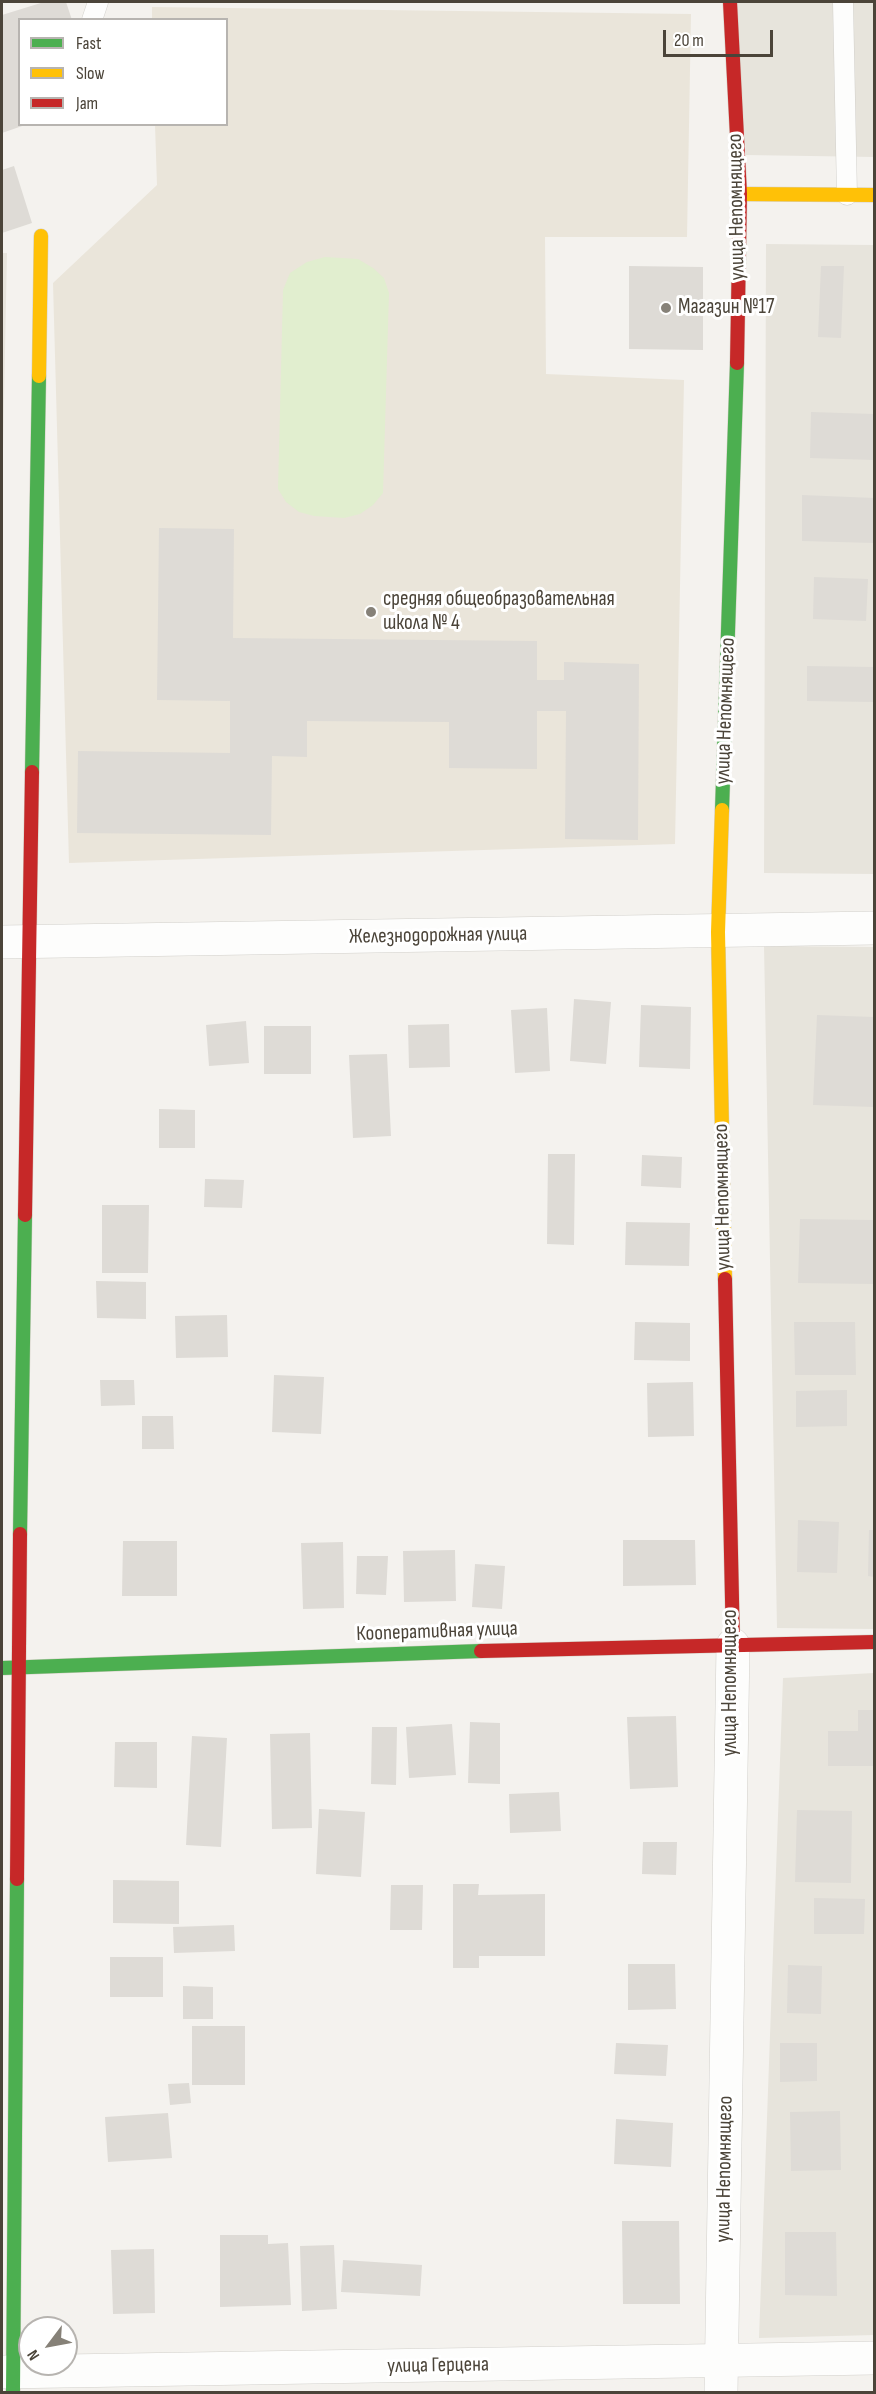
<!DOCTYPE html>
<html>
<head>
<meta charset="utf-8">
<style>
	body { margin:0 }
	#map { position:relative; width:876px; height:2394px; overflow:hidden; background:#f4f2ee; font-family:"Sofia Sans Condensed",sans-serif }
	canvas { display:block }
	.frame { position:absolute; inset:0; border:3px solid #4b4439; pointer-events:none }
	.legend { position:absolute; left:18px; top:18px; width:210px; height:108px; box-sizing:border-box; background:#fff; border:2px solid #b7b4b0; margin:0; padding:8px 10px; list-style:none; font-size:18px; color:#4b4439 }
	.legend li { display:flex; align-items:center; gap:12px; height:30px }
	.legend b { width:30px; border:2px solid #b7b4b0 }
	.north { position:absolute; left:18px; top:2316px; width:60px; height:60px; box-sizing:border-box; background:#fff; border:2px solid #b7b4b0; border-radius:50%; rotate:238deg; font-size:16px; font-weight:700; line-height:24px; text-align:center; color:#4b4439 }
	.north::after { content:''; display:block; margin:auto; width:21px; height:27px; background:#868178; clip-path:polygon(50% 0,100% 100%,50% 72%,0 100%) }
	.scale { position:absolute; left:663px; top:30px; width:110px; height:27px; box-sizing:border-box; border:3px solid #4b4439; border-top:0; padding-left:8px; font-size:18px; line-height:21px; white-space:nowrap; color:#4b4439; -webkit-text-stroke:4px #fff; paint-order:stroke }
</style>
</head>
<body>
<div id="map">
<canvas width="876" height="2394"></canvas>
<div class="frame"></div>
<ul class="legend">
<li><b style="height:8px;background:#4caf50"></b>Fast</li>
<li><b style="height:8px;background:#ffc107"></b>Slow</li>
<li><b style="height:8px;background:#c62828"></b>Jam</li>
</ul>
<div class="north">N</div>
<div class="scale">20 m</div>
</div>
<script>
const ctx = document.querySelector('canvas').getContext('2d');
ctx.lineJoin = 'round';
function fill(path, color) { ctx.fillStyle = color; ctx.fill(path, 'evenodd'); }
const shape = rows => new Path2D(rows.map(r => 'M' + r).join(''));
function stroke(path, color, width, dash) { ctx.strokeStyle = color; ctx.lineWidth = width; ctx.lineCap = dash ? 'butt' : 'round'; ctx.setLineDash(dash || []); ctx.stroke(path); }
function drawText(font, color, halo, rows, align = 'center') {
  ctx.font = font + ' "Sofia Sans Condensed",sans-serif'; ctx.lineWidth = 6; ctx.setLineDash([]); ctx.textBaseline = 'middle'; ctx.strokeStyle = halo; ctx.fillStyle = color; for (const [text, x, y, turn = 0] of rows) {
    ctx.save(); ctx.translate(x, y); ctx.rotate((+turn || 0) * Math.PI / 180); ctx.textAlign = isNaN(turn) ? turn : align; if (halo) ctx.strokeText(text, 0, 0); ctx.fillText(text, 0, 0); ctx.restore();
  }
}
fill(shape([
	[736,2,874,2,874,157,746,155],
	[766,244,874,245,874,874,764,873],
	[2,253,7,253,2,499],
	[764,946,874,947,874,1629,777,1628],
	[874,1673,874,2335,759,2338,783,1678]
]), '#e7e4dc');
fill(shape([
	[152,7,691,14,687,237,545,237,546,374,684,380,675,844,69,863,53,283,157,185,155,125,226,124,226,20,152,19]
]), '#eae5da');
fill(shape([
	[325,257,358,259,373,268,384,278,389,293,383,493,373,505,360,514,344,518,314,516,299,512,286,502,278,489,283,290,290,273,307,262]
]), '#e1eecf');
fill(shape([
	[44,2,66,2,72,20,20,20,20,124,25,125,2,133,2,15],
	[14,166,32,223,2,233,2,170],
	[629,266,703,267,703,350,629,349],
	[821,266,844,266,841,338,818,337],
	[811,412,874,414,874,460,810,458],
	[802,495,874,498,874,543,802,541],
	[159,528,234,529,233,638,537,641,537,680,564,680,564,662,639,664,638,840,565,839,566,711,537,711,537,769,449,768,449,722,307,721,307,757,272,756,271,835,77,833,78,751,230,753,230,701,157,700],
	[814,577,868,579,866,621,813,619],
	[807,666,874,667,874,702,807,701],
	[574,999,611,1002,606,1064,570,1061],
	[641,1005,691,1007,690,1069,639,1067],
	[547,1008,550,1071,515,1073,511,1010],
	[817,1015,874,1017,874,1107,813,1105],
	[246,1021,249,1063,209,1066,206,1025],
	[449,1024,450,1067,409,1068,408,1025],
	[264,1026,311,1026,311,1074,264,1074],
	[387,1054,391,1136,353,1138,349,1055],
	[159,1109,195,1110,195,1148,159,1148],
	[548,1154,575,1154,574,1245,547,1244],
	[642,1155,682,1157,681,1188,641,1186],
	[205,1179,244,1180,242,1208,204,1207],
	[102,1205,149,1205,148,1273,102,1273],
	[800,1219,874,1220,874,1284,798,1283],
	[626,1222,690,1223,689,1266,625,1265],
	[96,1281,146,1282,146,1319,97,1318],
	[227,1315,228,1357,176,1358,175,1316],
	[635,1322,690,1323,690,1361,634,1360],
	[794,1322,855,1322,856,1375,795,1375],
	[274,1375,324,1377,321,1434,272,1432],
	[100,1380,134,1380,135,1405,101,1406],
	[693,1382,694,1436,648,1437,647,1383],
	[847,1390,847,1426,796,1427,796,1391],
	[142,1416,173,1416,174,1449,142,1449],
	[798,1520,839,1522,837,1573,797,1572],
	[869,1530,874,1530,874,1577,868,1576],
	[623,1540,695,1540,696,1585,623,1586],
	[123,1541,177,1541,177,1596,122,1596],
	[343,1542,344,1608,303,1609,301,1543],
	[455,1550,456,1601,404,1602,403,1551],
	[357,1556,388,1556,386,1595,356,1594],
	[475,1564,505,1566,502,1609,472,1607],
	[858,1710,874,1710,874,1766,828,1766,828,1731,858,1731],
	[676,1716,678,1787,630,1789,627,1717],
	[470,1722,500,1723,500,1784,468,1783],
	[452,1724,456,1775,409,1778,406,1727],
	[372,1727,397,1727,396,1785,371,1784],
	[310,1733,312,1828,272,1829,270,1734],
	[192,1736,227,1738,221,1847,186,1845],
	[115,1742,157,1742,157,1788,114,1787],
	[559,1792,561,1831,510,1833,509,1794],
	[319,1809,365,1812,361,1877,316,1874],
	[797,1810,852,1811,851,1883,795,1882],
	[643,1842,677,1842,676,1875,642,1874],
	[113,1880,179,1881,179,1924,113,1923],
	[453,1884,479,1884,478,1895,545,1894,545,1956,479,1956,479,1968,453,1968],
	[391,1885,423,1885,422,1930,390,1930],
	[814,1898,865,1899,864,1934,814,1934],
	[234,1925,235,1951,174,1953,173,1927],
	[110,1957,163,1957,163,1997,110,1997],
	[628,1964,675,1964,676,2009,628,2010],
	[788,1965,822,1966,821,2014,787,2013],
	[183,1986,213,1987,213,2019,183,2019],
	[192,2026,245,2026,245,2085,192,2085],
	[616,2043,668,2045,666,2076,614,2074],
	[780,2043,817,2043,817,2081,780,2082],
	[189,2083,191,2103,170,2105,168,2084],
	[840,2111,841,2170,791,2171,790,2112],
	[168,2113,172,2158,108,2162,105,2117],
	[616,2119,673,2123,671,2167,614,2164],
	[622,2221,679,2221,680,2304,623,2304],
	[785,2232,836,2232,837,2296,785,2295],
	[220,2235,268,2235,268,2244,288,2243,291,2305,220,2307],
	[334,2245,337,2309,302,2311,300,2246],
	[154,2249,155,2313,113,2314,111,2250],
	[343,2260,422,2265,420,2296,341,2292]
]), '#dedbd6');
const lane = shape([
	[843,2,847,195],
	[92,20,98,2]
]);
const street = shape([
	[2,942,874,928],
	[2,2372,874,2358],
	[721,2392,733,1645]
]);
const fast = shape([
	[32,772,39,376],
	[722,810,737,363],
	[20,1534,25,1215],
	[2,1668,481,1651],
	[13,2392,17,1879]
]);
const slow = shape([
	[740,194,874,195],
	[39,376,41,236],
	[722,810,718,932,725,1279]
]);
const jam = shape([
	[730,2,740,194,737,363],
	[25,1215,32,772],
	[725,1279,733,1645],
	[481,1651,874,1642],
	[17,1879,20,1534]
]);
stroke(lane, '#d2d0cb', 21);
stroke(street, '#d2d0cb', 34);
stroke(fast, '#d3cfc5', 15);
stroke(slow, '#d3cfc5', 15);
stroke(jam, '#d3cfc5', 15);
stroke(lane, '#fdfdfc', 20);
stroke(street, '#fdfdfc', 33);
stroke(fast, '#4caf50', 14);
stroke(slow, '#ffc107', 14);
stroke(jam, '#c62828', 14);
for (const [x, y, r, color] of [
	[666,308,6,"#868178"],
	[371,612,6,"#868178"]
]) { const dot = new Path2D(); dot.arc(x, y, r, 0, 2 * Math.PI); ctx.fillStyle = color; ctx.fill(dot); stroke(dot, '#fff', 2); }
drawText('21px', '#4b4439', '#fff', [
	["улица Непомнящего",737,207,-91],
	["улица Непомнящего",726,711,-88],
	["Железнодорожная улица",438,936,-1],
	["улица Непомнящего",723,1197,-91],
	["Кооперативная улица",437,1632,-2],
	["улица Непомнящего",731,1683,-90],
	["улица Непомнящего",725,2169,-89],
	["улица Герцена",438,2366,-1]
]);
drawText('21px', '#4b4439', '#fff', [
	["Магазин №17",678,308],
	["средняя общеобразовательная",383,600],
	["школа № 4",383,624]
], 'left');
</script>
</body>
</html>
